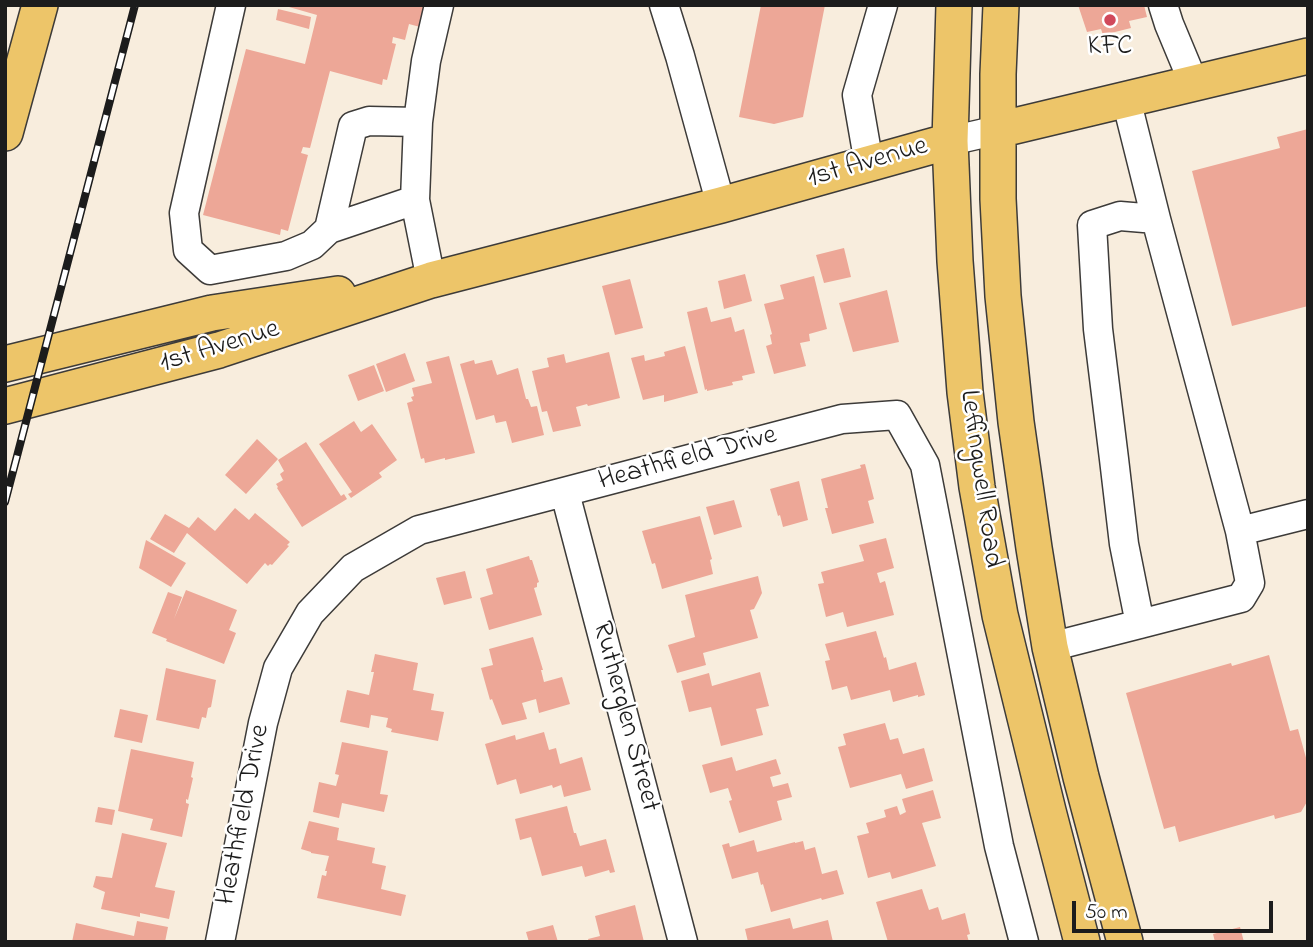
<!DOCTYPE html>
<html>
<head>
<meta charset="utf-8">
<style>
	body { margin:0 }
	#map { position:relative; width:1313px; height:947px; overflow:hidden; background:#f8eddd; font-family:"Indie Flower",sans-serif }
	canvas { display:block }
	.frame { position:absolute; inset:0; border:7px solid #1c1c1c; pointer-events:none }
	.scale { position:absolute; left:1072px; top:901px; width:201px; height:32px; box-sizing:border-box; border:4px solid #1c1c1c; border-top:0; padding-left:9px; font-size:21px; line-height:24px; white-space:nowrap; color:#1c1c1c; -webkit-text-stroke:5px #fff; paint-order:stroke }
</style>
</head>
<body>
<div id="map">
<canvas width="1313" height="947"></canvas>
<div class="frame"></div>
<div class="scale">50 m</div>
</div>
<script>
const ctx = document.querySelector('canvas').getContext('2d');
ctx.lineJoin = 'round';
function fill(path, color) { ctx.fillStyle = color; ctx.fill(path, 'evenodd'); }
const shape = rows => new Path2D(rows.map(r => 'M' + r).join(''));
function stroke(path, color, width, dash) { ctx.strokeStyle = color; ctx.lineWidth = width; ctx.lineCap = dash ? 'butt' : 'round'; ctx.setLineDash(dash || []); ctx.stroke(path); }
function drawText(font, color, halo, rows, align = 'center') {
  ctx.font = font + ' "Indie Flower",sans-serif'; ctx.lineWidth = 5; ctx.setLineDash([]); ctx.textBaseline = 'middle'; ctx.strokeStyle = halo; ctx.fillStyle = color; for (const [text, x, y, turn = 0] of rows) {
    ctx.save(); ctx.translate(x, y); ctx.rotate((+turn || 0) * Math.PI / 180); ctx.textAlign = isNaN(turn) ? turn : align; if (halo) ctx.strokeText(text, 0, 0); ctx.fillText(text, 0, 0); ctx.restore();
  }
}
fill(shape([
	[282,5,426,5,420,27,409,24,405,40,393,37,392,43,396,44,387,80,383,79,382,85,330,71,310,148,303,147,301,153,308,155,288,231,281,229,280,235,203,215,246,49,305,64,317,15],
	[761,5,825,5,803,117,774,124,739,117],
	[1078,5,1144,5,1147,17,1129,21,1131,28,1103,35,1101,29,1087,32],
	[278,9,311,17,309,29,276,20],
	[1308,129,1308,306,1232,326,1192,171,1280,148,1277,137],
	[844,248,851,277,824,283,816,255],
	[745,274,752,301,724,309,718,281],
	[814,276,827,329,809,334,810,341,800,343,806,366,774,374,766,346,772,344,770,335,772,334,764,304,784,299,780,285],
	[630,279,643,328,615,335,602,286],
	[887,290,899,342,853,352,839,303],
	[707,307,711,322,731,317,735,332,744,329,755,373,742,376,743,380,732,382,733,385,707,391,707,389,705,390,687,312],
	[685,346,698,393,664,402,664,395,643,400,631,358,644,355,645,361,665,356,664,352],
	[609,352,620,398,588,406,587,404,576,407,581,426,553,432,547,411,542,412,532,371,549,367,547,358,564,354,566,363],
	[405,353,415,381,386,392,376,364],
	[449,356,475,453,445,460,445,458,425,463,424,458,421,459,407,403,413,401,411,397,414,396,412,388,432,383,426,362],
	[474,360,475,364,492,360,497,375,518,368,526,399,528,399,531,407,537,406,544,435,512,443,506,421,496,423,494,415,476,420,460,364],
	[374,365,384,391,358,401,348,375],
	[354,421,361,432,372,424,397,460,379,473,382,477,351,498,348,494,352,492,319,444],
	[257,439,278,459,246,494,225,475],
	[306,442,341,496,344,494,347,499,302,527,277,488,278,487,276,484,283,480,280,474,284,471,278,460],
	[865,464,874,499,868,501,874,523,832,534,825,508,828,508,821,479,861,468,860,465],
	[799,481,808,520,783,527,780,515,778,516,770,489],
	[734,500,742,527,714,535,706,507],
	[235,508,249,520,255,513,290,542,287,545,289,546,272,565,270,564,268,566,265,563,247,584,187,533,174,553,150,539,165,514,189,528,198,517,215,531],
	[700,516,712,559,710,560,713,574,662,589,655,563,652,564,642,531],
	[886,538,894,568,877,573,880,583,885,581,894,615,847,627,843,612,826,617,818,584,824,583,821,572,864,561,859,545],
	[146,540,186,563,171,587,139,568],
	[529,556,530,560,532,560,539,582,537,583,537,587,534,588,542,615,489,630,480,598,493,594,486,569],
	[465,571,472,598,444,605,436,578],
	[758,576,762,593,754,609,750,610,758,638,703,653,706,665,677,673,668,645,695,637,685,595],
	[186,590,237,610,229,630,236,633,224,664,166,641,167,639,152,633,168,592,182,597,174,619],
	[876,631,884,658,886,657,889,670,916,662,925,695,918,697,918,695,893,702,890,690,851,700,847,686,832,690,825,661,830,660,825,644],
	[533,637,543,670,541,670,544,682,562,677,570,704,539,713,536,699,522,703,527,719,502,725,492,699,490,700,481,668,493,665,489,649],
	[375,654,418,663,413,690,434,694,431,710,444,712,438,741,391,732,392,729,386,727,388,718,371,715,369,728,340,722,347,690,369,695,374,672,371,672],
	[1269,655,1290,731,1298,729,1308,765,1308,800,1301,812,1275,819,1274,815,1179,842,1175,826,1164,829,1126,693,1231,663,1232,666],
	[166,668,216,680,211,707,208,708,206,718,202,717,199,729,156,720],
	[760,672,769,706,756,709,763,735,721,746,711,707,689,712,681,681,709,673,712,686],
	[120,709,148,715,142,743,114,737],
	[885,723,890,740,898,738,903,754,924,748,933,781,906,789,901,774,850,788,838,747,846,745,843,734],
	[544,732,549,750,556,748,560,764,582,757,591,790,564,797,561,785,553,788,552,785,520,794,516,779,497,785,485,744,515,735,516,740],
	[342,742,388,751,380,794,388,795,384,812,342,803,339,818,313,812,319,782,336,786,339,775,335,774],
	[131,749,194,762,191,777,193,778,188,800,186,799,186,803,189,804,182,837,150,830,153,819,118,811],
	[732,757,736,771,776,759,781,774,770,777,773,787,788,783,792,797,777,801,782,820,739,833,729,801,732,800,728,788,710,793,702,765],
	[933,790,941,818,922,823,936,866,892,879,890,872,868,878,857,836,869,833,866,823,886,817,884,810,897,806,900,815,906,812,902,799],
	[567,806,574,833,576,833,580,846,606,839,615,872,610,873,609,870,585,877,582,866,542,876,531,837,520,840,515,819],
	[98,807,115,810,112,825,95,822],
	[309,821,339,828,337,840,375,848,372,863,386,866,381,889,406,895,401,916,317,898,322,875,326,876,327,871,325,871,329,856,311,853,311,852,301,849],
	[122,833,167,843,155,887,175,891,169,919,140,913,140,917,101,909,105,892,93,887,96,876,112,878],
	[754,840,757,852,795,842,795,843,803,841,805,850,815,847,822,874,837,870,844,894,822,900,821,898,771,912,763,884,761,885,758,872,732,879,722,845,729,843,730,847],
	[922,889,929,910,938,907,942,920,965,913,970,934,967,935,969,942,940,942,940,940,934,942,888,942,876,902],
	[635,905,644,942,589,942,588,939,600,936,595,916],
	[790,918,793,929,828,920,833,942,748,942,745,929],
	[137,921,168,927,165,942,72,942,76,923,134,936],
	[553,925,558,942,529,942,526,932],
	[1240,927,1244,942,1215,942,1213,934]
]), '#eda797');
const minor = shape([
	[231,5,184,213,188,250,210,270,286,256,312,245,329,229,415,200],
	[664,5,680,56,721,205],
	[1163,5,1169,24,1194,84],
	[1126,99,1156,219],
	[418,122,415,200,431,280],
	[950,141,998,130],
	[869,164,857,95,883,5],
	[329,229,353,126,369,121,418,122,426,61,439,5],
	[565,493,683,942],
	[1240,531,1308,514],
	[1050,647,1140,624,1241,598,1250,583,1240,531,1156,219,1120,216,1092,225,1098,329,1114,459,1124,544,1140,624],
	[220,942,263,723,278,668,310,613,353,568,419,530,842,419,897,415,925,465,999,846,1024,942]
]);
const major = shape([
	[954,5,950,141,955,261,965,392,977,487,1000,615,1048,811,1082,942],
	[1001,5,998,74,998,199,1003,296,1016,422,1034,548,1050,647,1081,777,1125,942],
	[998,130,1308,56],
	[5,133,40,5],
	[5,364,212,313,338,294],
	[5,406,219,350,431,280,721,205,950,141]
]);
stroke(minor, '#3d3b39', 31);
stroke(major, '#3d3b39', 38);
stroke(minor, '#fff', 28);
stroke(major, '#edc569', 35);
const rail = shape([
	[5,502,135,5]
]);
stroke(rail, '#1c1c1c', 8);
stroke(rail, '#fff', 5, [16]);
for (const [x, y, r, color] of [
	[1110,20,7,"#d1495b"]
]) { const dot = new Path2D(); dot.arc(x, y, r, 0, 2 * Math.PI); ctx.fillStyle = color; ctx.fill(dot); stroke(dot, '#fff', 2.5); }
drawText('28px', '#1c1c1c', '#fff', [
	["KFC",1110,48]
]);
drawText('28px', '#1c1c1c', '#fff', [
	["1st Avenue",868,164,-16],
	["1st Avenue",220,348,-17],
	["Heathfield Drive",688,460,-15],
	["Leffingwell Road",979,479,82],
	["Rutherglen Street",624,717,75],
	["Heathfield Drive",245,815,-79]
]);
</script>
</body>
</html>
